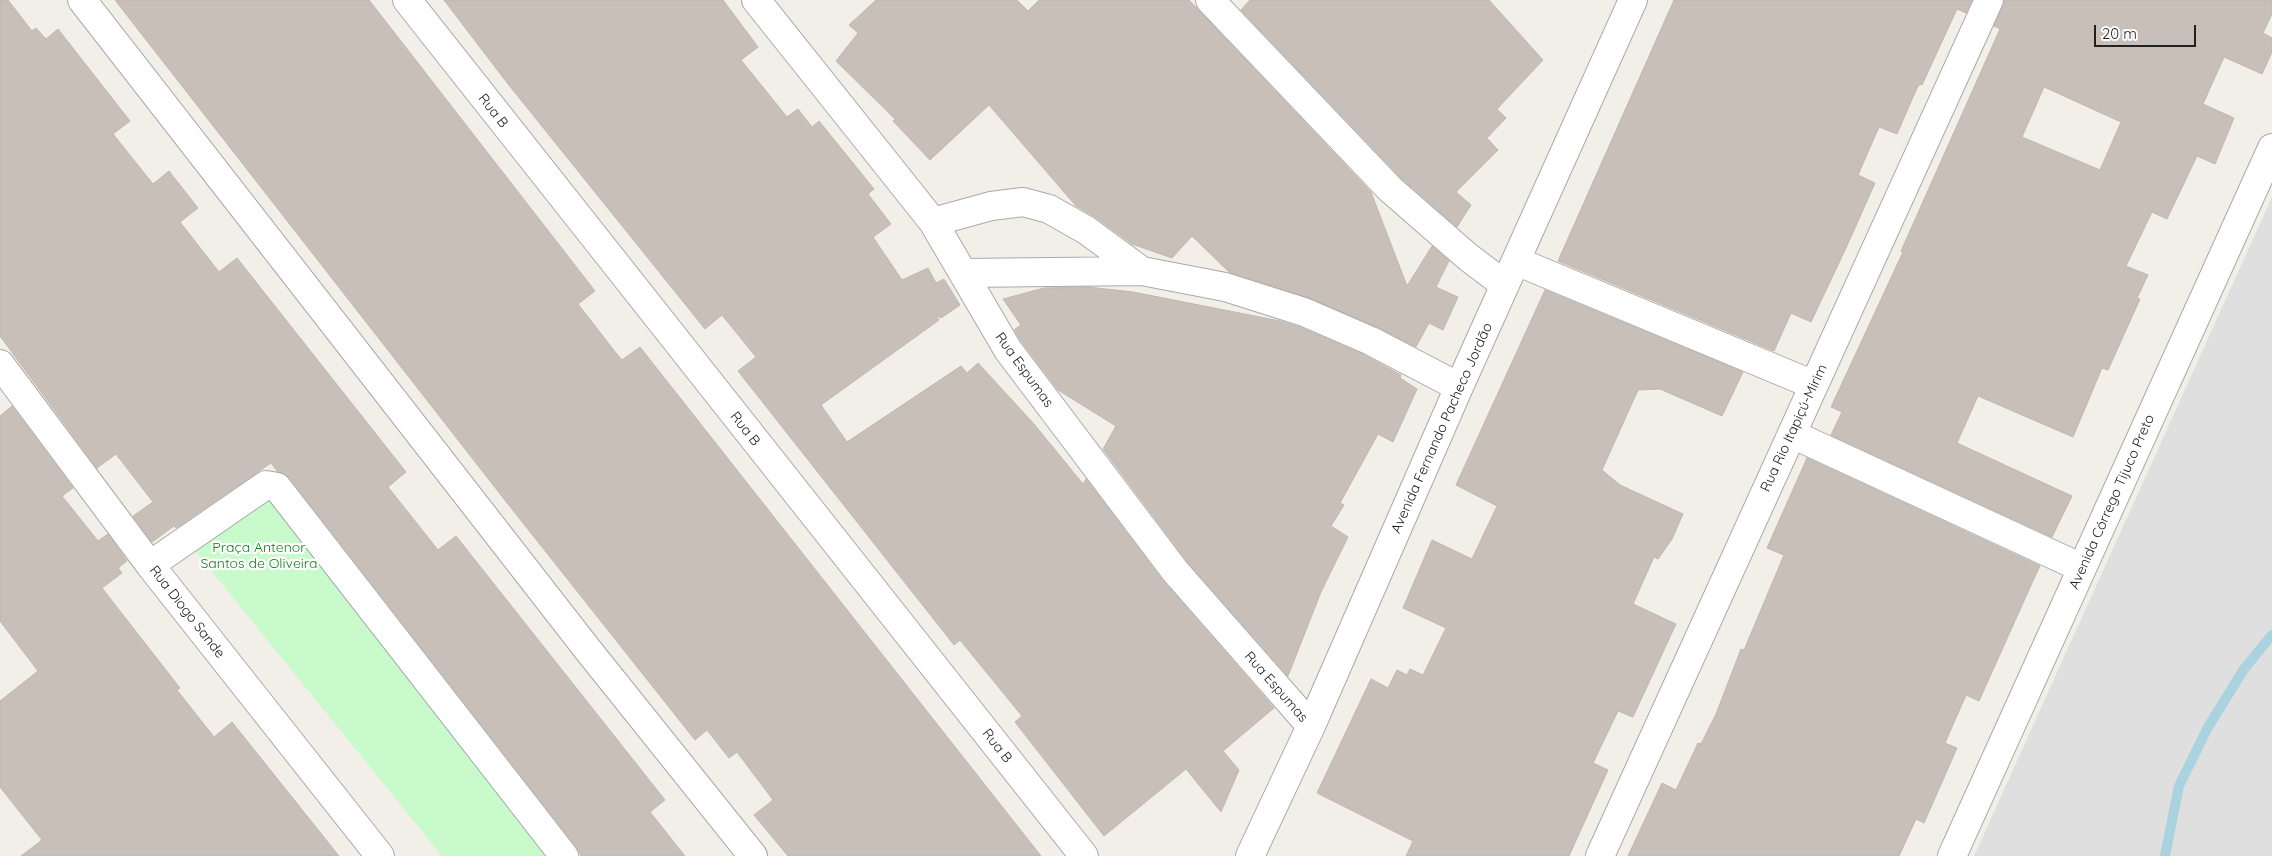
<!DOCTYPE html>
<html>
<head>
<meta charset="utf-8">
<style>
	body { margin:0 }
	#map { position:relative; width:2272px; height:856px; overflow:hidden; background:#f2efe9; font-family:Quicksand,sans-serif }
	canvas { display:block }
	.scale { position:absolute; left:2094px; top:25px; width:102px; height:22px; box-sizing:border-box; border:2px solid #222; border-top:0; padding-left:6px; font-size:15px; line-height:18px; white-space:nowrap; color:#222; -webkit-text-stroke:4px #fff; paint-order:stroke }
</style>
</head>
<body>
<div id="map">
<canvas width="2272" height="856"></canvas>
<div class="scale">20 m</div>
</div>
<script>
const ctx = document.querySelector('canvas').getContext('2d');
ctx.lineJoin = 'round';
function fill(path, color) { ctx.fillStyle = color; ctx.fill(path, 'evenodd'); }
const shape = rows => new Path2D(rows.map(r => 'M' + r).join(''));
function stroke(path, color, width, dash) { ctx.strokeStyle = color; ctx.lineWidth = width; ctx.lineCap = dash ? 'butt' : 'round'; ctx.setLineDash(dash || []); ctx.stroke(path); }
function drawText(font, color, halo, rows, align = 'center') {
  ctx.font = font + ' Quicksand,sans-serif'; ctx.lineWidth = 4.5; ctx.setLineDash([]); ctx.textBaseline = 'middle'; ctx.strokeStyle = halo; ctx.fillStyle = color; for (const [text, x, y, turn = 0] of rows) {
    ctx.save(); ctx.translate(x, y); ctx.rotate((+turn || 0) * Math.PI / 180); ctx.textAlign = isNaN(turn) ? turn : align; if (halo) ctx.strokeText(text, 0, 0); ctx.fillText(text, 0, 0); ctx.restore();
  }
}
fill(shape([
	[2272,197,2272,856,1974,856]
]), '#e0dfdf');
fill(shape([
	[267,491,555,856,442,856,192,547]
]), '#c8facc');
stroke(shape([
	[2165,856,2179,786,2208,727,2244,669,2272,635]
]), '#aad3df', 10);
const building = shape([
	[0,0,8,0,32,31,36,28,46,39,58,29,130,121,113,134,153,184,169,171,198,208,180,222,219,272,237,258,406,472,388,487,438,550,456,536,665,800,650,812,685,856,581,856,576,846,289,477,277,471,271,463,176,528,174,526,152,542,133,516,153,502,116,454,97,468,0,336,0,0],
	[115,0,369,0,595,291,578,304,616,353,622,360,640,347,1041,856,788,856,754,815,773,800,737,752,729,758,707,730,695,740,504,499,115,0],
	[444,0,723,0,758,47,741,60,787,117,798,109,812,127,819,121,874,189,868,194,891,224,873,237,902,280,928,268,936,283,944,279,960,305,941,318,936,315,939,320,821,405,847,442,961,366,967,373,978,363,1034,424,1083,484,1086,479,1163,581,1274,708,1223,751,1239,770,1221,812,1186,769,1104,836,1015,722,1022,716,960,640,954,645,738,371,756,357,722,315,705,329,508,84,444,0],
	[876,0,1017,0,1028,11,1039,0,1189,0,1371,192,1407,286,1432,246,1449,261,1436,287,1458,297,1443,330,1429,323,1416,347,1377,327,1310,298,1229,272,1192,236,1172,258,1132,244,1095,217,1076,206,989,105,930,160,893,121,895,119,836,61,858,33,849,25,876,0],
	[1250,0,1489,0,1543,60,1497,109,1506,118,1487,138,1498,150,1456,192,1471,205,1457,227,1401,178,1241,10,1250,0],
	[1674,0,1972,0,1966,13,1957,9,1922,85,1920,84,1917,88,1897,134,1879,127,1858,175,1875,183,1846,248,1811,322,1791,313,1774,351,1558,261,1674,0],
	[2004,0,2272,0,2272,14,2263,33,2272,38,2272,52,2262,74,2224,57,2203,104,2234,118,2215,164,2197,156,2167,219,2152,212,2126,266,2148,275,2137,298,2140,299,2108,370,2102,368,2073,437,1978,396,1957,443,2072,496,2052,537,1831,435,1842,412,1831,407,1903,252,1901,251,2000,29,1994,26,2004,0],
	[2044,87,2121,122,2100,170,2022,137,2044,87],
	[1088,287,1133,292,1280,321,1299,327,1364,355,1401,375,1400,378,1417,389,1393,442,1378,434,1340,503,1344,505,1331,526,1348,537,1321,592,1288,676,1187,561,1103,449,1116,426,1058,390,1021,341,1015,331,1015,329,1021,325,1003,299,1044,288,1088,287],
	[1545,290,1743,372,1722,416,1660,389,1638,390,1602,470,1620,485,1683,514,1672,539,1658,559,1654,557,1633,604,1676,624,1633,717,1618,711,1593,763,1608,770,1569,856,1406,856,1413,841,1317,793,1371,679,1388,688,1397,670,1407,675,1410,669,1423,675,1446,628,1403,608,1432,540,1472,559,1497,506,1456,485,1545,290],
	[12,406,73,488,62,496,98,541,108,534,127,561,118,568,122,573,102,588,180,688,177,690,214,737,232,722,339,856,21,856,42,840,0,787,0,701,38,671,0,621,0,416,12,406],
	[1807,458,2040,566,2032,583,1979,701,1966,695,1945,743,1957,748,1924,823,1916,819,1899,856,1628,856,1662,783,1676,790,1698,743,1701,744,1716,714,1741,649,1744,650,1784,555,1767,548,1807,458]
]);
fill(building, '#c7bfb8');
stroke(building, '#c4b6ab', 1);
const minor = shape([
	[82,0,588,650,753,856],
	[407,0,1084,856],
	[756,0,933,222,1008,350,1175,571,1311,726],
	[1210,0,1390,189,1468,257,1505,285],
	[933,222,991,206,1023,202,1049,209,1086,230,1142,271],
	[1516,261,1814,385],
	[963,273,1142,271,1225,287,1304,312,1371,341,1459,387],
	[0,364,150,565,380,856],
	[1792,434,2082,568],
	[150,565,266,485,277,487,564,856],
	[1250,856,1311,726,1459,387,1633,0],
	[1600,856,1989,0],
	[1952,856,2272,148]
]);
stroke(minor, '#a9a9a9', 30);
stroke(minor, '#fff', 28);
drawText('14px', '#222', '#fff', [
	["Rua B",493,111,52],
	["Rua Espumas",1024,370,54],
	["Avenida Fernando Pacheco Jordão",1442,428,-66],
	["Rua Rio Itapiçú-Mirim",1794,428,-65],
	["Rua B",745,429,52],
	["Avenida Córrego Tijuco Preto",2112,502,-66],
	["Rua Diogo Sande",187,612,52],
	["Rua Espumas",1276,687,49],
	["Rua B",997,746,52]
]);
drawText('14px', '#0c8416', '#fff', [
	["Praça Antenor",259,548],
	["Santos de Oliveira",259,564]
]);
</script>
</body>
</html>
